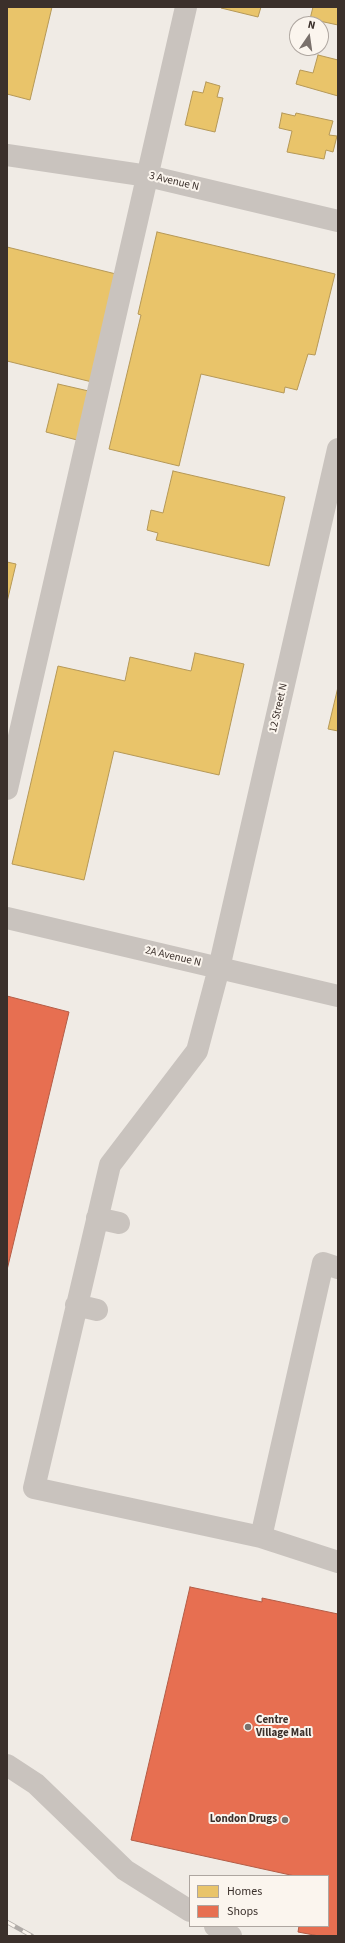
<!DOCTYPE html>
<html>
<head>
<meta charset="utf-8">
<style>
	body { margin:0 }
	#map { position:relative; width:345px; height:1943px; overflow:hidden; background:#f0ebe5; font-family:"Source Sans 3",sans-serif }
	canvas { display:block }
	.frame { position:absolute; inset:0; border:8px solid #3b302b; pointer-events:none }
	.legend { position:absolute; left:189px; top:1875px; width:140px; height:52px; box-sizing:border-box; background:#fbf5ee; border:1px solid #aea6a0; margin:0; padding:5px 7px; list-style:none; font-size:12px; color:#3b302b }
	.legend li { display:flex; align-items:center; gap:8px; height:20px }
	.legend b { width:20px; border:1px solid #aea6a0 }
	.north { position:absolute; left:289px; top:16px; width:40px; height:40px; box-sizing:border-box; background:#fbf5ee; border:1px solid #aea6a0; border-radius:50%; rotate:13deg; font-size:11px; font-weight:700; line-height:16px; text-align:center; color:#3b302b }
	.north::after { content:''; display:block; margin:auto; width:14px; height:18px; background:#7a716c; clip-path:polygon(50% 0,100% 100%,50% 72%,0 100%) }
</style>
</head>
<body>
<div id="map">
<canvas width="345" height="1943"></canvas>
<div class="frame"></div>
<ul class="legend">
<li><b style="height:11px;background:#e9c46a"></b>Homes</li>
<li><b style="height:11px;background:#e76f51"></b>Shops</li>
</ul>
<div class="north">N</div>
</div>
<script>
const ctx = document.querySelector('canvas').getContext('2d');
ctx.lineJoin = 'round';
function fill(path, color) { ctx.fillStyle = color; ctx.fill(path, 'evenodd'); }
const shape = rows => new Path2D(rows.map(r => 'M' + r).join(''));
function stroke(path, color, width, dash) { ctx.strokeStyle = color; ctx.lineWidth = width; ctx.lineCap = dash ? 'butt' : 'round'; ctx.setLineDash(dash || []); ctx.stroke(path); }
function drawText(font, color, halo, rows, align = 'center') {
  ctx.font = font + ' "Source Sans 3",sans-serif'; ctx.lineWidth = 4; ctx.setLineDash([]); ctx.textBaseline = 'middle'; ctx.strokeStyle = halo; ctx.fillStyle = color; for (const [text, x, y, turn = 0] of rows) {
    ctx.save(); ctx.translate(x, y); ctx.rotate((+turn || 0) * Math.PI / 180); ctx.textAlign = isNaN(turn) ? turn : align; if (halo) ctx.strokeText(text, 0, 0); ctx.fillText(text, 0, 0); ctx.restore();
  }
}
const homes = shape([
	[7,7,52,7,30,100,7,94,7,7],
	[222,7,261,7,258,17,221,8,222,7],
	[313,7,338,7,338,25,310,19,313,7],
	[318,55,338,60,338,96,296,84,300,70,313,73,318,55],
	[206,82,220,86,217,97,223,98,215,132,185,125,193,91,203,93,206,82],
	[282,113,295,116,296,113,333,121,329,135,337,136,333,152,326,150,324,159,287,152,292,131,279,128,282,113],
	[157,232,335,274,315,355,308,354,297,390,285,387,284,393,201,374,179,466,109,449,141,315,138,314,157,232],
	[7,247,120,275,92,382,7,361,7,247],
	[58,384,93,392,81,441,46,432,58,384],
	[173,471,285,497,269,566,156,540,158,533,147,530,151,510,163,513,173,471],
	[7,562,16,564,7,602,7,562],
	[195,653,244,664,219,775,114,751,84,880,12,864,58,666,125,681,130,657,191,671,195,653],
	[338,687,338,731,328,729,338,687]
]);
fill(homes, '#e9c46a');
stroke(homes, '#b59857', 1);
const shops = shape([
	[7,996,69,1012,7,1270,7,996],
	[190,1587,262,1602,262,1598,338,1614,338,1936,319,1936,298,1932,299,1926,328,1926,328,1876,295,1876,131,1840,190,1587]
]);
fill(shops, '#e76f51');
stroke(shops, '#b35c46', 1);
stroke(shape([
	[7,155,148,176,338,221],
	[338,449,219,968,197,1051,110,1165,34,1488,261,1537,338,1562],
	[7,789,186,7],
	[7,918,338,996],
	[97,1218,119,1223],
	[76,1305,97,1310],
	[261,1537,323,1263,338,1268],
	[7,1765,36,1784,125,1870,190,1911],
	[215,1926,231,1936]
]), '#c9c3be', 22);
const rail = shape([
	[7,1922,32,1936]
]);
stroke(rail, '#b1aca8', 4.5);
stroke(rail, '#fbf5ee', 3, [9]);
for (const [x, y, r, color] of [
	[248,1727,4,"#7a716c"],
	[285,1820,4,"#7a716c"]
]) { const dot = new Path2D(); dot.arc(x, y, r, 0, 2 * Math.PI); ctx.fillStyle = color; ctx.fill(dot); stroke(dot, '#fbf5ee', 1.5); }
drawText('11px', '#3b302b', '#fbf5ee', [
	["3 Avenue N",174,182,13],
	["12 Street N",279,708,-77],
	["2A Avenue N",173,957,13]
]);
drawText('bold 11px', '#3b302b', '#fbf5ee', [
	["Centre",256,1721],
	["Village Mall",256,1734],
	["London Drugs",277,1820,"right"]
], 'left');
</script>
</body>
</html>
